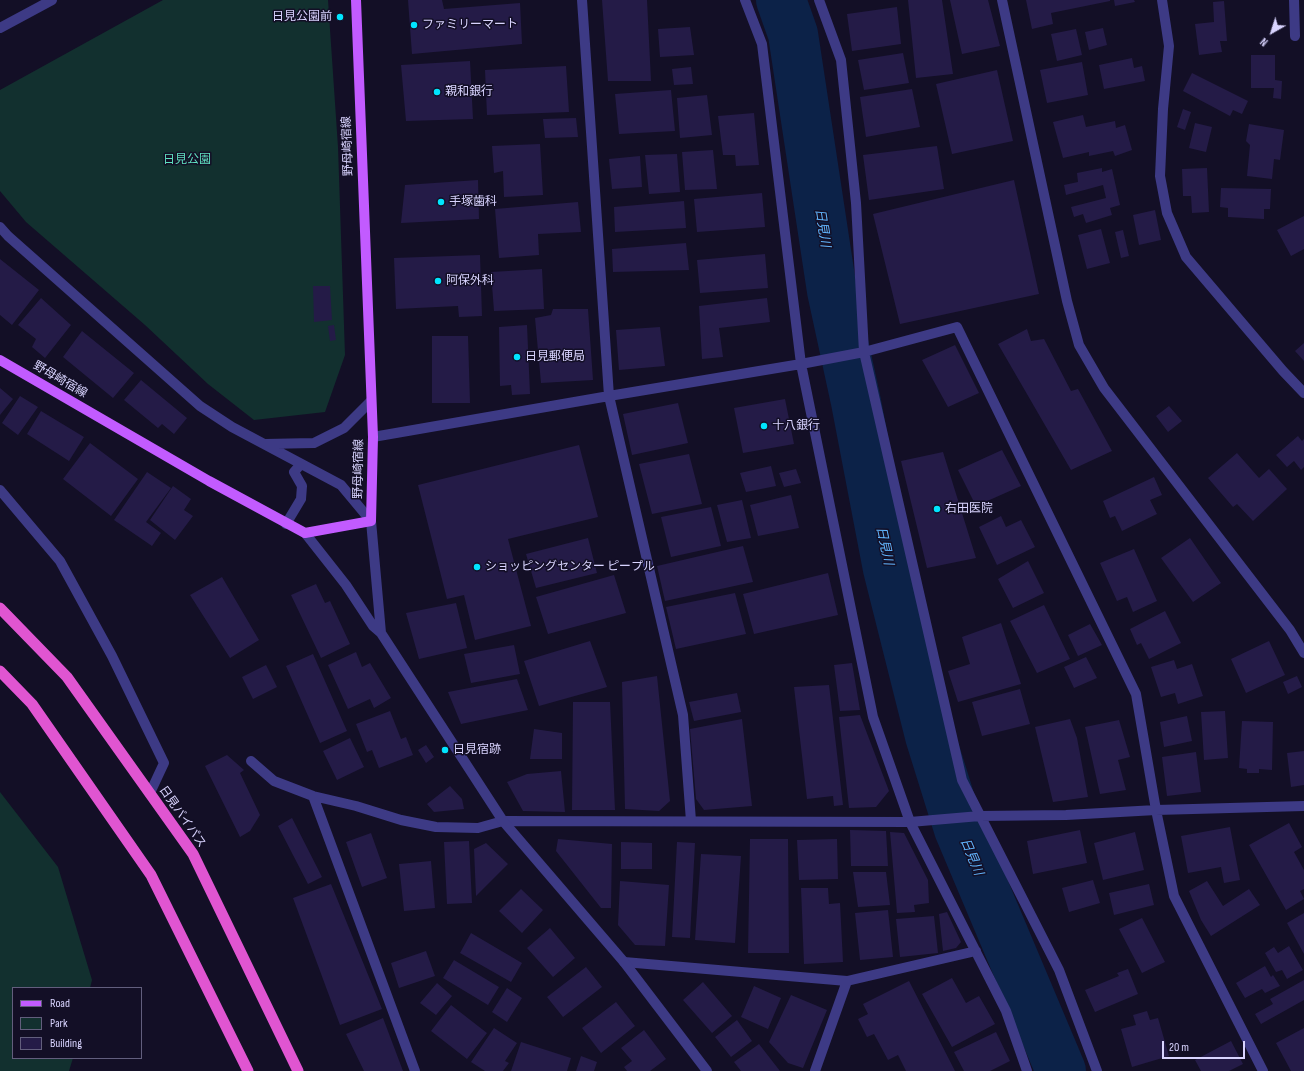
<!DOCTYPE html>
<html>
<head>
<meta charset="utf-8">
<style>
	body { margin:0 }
	#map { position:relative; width:1304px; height:1071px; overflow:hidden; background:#130f26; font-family:"Sofia Sans Condensed",sans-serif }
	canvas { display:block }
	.legend { position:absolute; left:12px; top:987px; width:130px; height:72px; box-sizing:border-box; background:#130f26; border:1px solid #625e7d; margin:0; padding:5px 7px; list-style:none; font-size:12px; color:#d9d4ff }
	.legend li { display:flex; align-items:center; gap:8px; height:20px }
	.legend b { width:20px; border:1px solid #625e7d }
	.north { position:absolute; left:1252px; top:12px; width:40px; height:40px; -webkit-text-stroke:3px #130f26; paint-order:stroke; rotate:219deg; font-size:11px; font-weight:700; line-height:16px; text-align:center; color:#d9d4ff }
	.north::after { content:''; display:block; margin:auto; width:14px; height:18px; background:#d9d4ff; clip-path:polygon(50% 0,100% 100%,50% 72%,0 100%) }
	.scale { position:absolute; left:1162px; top:1041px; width:83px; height:18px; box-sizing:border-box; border:2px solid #d9d4ff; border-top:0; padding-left:5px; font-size:12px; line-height:14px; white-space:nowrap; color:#d9d4ff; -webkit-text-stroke:3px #130f26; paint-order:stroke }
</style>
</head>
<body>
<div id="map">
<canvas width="1304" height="1071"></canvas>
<ul class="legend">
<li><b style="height:5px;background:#c25bff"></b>Road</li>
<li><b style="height:11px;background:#12302f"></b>Park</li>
<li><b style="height:11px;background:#241b47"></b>Building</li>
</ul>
<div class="north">N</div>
<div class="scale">20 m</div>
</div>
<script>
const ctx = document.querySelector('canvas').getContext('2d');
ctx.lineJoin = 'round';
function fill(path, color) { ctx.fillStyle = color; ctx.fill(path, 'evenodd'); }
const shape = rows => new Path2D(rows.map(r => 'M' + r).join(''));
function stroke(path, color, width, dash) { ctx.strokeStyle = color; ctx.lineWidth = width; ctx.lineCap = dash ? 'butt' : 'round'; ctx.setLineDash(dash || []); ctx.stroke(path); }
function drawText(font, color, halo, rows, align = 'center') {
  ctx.font = font + ' "Sofia Sans Condensed","Noto Sans JP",sans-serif'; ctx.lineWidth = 3; ctx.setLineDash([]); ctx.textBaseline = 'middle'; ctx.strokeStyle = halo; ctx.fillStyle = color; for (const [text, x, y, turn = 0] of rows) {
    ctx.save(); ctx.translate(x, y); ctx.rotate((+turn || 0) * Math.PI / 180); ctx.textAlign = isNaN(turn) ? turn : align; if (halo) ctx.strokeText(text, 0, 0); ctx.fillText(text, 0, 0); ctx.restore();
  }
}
fill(shape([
	[163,0,328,0,338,147,345,355,325,412,254,420,208,384,145,325,26,222,0,191,0,90],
	[0,792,58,867,92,980,90,988,13,988,13,1058,73,1058,69,1071,0,1071]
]), '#12302f');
stroke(shape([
	[781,0,793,34,832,291,856,402,888,569,930,736,959,829,1061,1071]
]), '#0c2248', 50);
fill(shape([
	[408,0,442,0,444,9,520,3,522,44,412,54],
	[602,0,647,0,651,81,608,81],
	[908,0,942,0,953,74,916,78],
	[950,0,988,0,1000,46,962,54],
	[1026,0,1110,0,1110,1,1051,13,1053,24,1032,29],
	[1114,0,1134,0,1135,2,1115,6],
	[1224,1,1227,41,1220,41,1222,52,1199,55,1195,24,1214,22,1213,2],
	[897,7,901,44,852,51,847,14],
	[690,27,694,55,660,57,658,29],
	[1103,28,1107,45,1089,50,1085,32],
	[1076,29,1082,55,1057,61,1051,34],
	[903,53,909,83,864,90,858,60],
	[1251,55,1275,55,1275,80,1282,81,1281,99,1273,98,1274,88,1251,88],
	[1132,58,1134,68,1142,66,1145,81,1104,89,1099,65],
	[470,61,473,119,406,121,401,65],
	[1082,62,1088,95,1047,103,1040,70],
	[566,66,569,112,487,115,485,70],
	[691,67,693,84,674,85,672,69],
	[997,70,1013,141,952,154,936,84],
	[1192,73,1248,101,1242,114,1233,110,1230,116,1183,91],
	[912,89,920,127,866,137,860,97],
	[671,90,675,131,619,134,615,94],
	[707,95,712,135,680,138,677,98],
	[1183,109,1191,112,1185,130,1177,127],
	[754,113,759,165,736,166,735,155,723,155,718,116],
	[1083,115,1086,127,1115,121,1116,128,1125,125,1132,150,1115,156,1113,151,1089,156,1089,152,1063,158,1053,122],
	[576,118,578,137,545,138,543,119],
	[1195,123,1212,127,1206,152,1189,148],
	[1249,124,1284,130,1280,160,1274,159,1272,179,1247,176,1250,145,1246,141],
	[540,144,543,195,504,197,503,171,494,173,492,146],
	[937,146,944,189,869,200,863,155],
	[713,150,717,189,685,190,682,152],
	[677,154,680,192,649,194,645,155],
	[640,156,642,187,612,189,609,159],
	[1102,168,1102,172,1112,169,1120,205,1110,208,1112,215,1086,223,1083,214,1074,217,1071,207,1106,198,1103,185,1066,195,1064,185,1078,182,1077,173],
	[1207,168,1209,212,1192,213,1191,196,1183,196,1182,169],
	[478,180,479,219,401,223,405,185],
	[1014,180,1039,294,900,324,873,214],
	[1221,188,1271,189,1270,209,1264,209,1264,219,1228,217,1228,208,1220,207],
	[762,193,765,227,697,232,694,199],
	[684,201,686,228,615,232,614,207],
	[578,202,581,232,538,234,539,255,499,258,495,209],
	[1155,210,1161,240,1139,245,1133,215],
	[1304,216,1304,249,1291,256,1277,230],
	[1101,229,1110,263,1087,269,1078,235],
	[1123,230,1129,256,1121,258,1115,232],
	[686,243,689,270,613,272,612,249],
	[765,254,768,288,700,293,697,260],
	[480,255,482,316,459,317,458,306,396,309,394,258],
	[0,259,39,290,12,325,0,315],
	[542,269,544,309,494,311,491,272],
	[313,286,330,286,332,320,314,322],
	[41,298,71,325,45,358,32,347,36,339,18,325],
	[767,298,770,322,719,328,723,357,702,359,699,306],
	[553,309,588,309,593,380,541,383,535,318,551,315],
	[334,325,336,340,330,341,328,326],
	[527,325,530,394,512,395,511,385,500,386,499,327],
	[660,327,665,366,619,370,616,330],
	[1027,329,1031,341,1044,339,1071,391,1078,389,1112,451,1071,470,998,344],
	[82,331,134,373,113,398,63,357],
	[432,336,468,336,470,403,432,403],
	[1304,343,1304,361,1295,351],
	[955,345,979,393,948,407,922,360],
	[141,380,187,418,174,434,162,424,158,428,124,400],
	[0,388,13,399,0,415],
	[20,396,38,407,18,435,2,423],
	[785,399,794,444,743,453,734,408],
	[678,403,688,443,632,455,623,414],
	[1169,406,1182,421,1168,432,1156,416],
	[41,411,84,437,69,461,27,434],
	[1298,436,1302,441,1304,439,1304,467,1301,470,1294,461,1287,467,1276,455],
	[90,443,138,479,111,516,63,479],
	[579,445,598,517,508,539,531,626,475,640,464,595,447,599,418,485],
	[1002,450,1021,486,976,506,958,470],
	[943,452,976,558,927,568,901,461],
	[1237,453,1259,478,1269,469,1287,489,1253,521,1237,504,1233,507,1208,478],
	[689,454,702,504,652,514,639,464],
	[771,466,776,486,746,492,740,473],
	[796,469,801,483,784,487,779,473],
	[147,472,171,488,146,522,161,533,152,546,114,520],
	[1154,477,1162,495,1150,500,1157,514,1122,531,1115,516,1110,518,1103,501],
	[173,486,191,499,184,510,193,516,175,540,150,520],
	[791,495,799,528,758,536,750,505],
	[742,500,751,538,727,542,717,505],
	[711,507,721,546,671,557,661,517],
	[1001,516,1006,527,1021,520,1035,547,997,565,979,527],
	[588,538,597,573,536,588,526,554],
	[1190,538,1221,583,1193,602,1161,558],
	[743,546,753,582,665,601,657,566],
	[1134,549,1157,601,1133,612,1127,597,1117,601,1100,563],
	[1028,561,1044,593,1013,608,998,579],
	[828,573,838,615,754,634,743,594],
	[614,575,626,613,548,634,536,597],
	[222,577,259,640,230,658,190,595],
	[316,584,325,603,330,601,350,644,321,658,291,595],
	[735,593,746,634,676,649,666,607],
	[456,603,467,648,419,659,406,613],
	[1044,605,1070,659,1037,673,1010,621],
	[1165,611,1181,643,1149,659,1141,643,1137,645,1130,629],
	[1001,623,1021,684,958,702,948,671,970,664,962,637],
	[1090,624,1102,645,1078,656,1068,635],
	[590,641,607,687,539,706,524,661],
	[1269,641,1285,675,1246,693,1231,659],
	[514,645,520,674,471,683,464,654],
	[356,652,362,667,370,663,391,698,374,708,370,699,348,709,328,665],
	[313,654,347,731,320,743,286,666],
	[1086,657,1097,678,1074,688,1064,667],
	[1174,660,1177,669,1192,664,1203,696,1178,704,1175,693,1161,697,1151,667],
	[852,663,860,710,840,711,834,665],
	[266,665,277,687,253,699,242,677],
	[657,676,670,801,659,811,625,809,622,682],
	[1297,676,1302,687,1288,694,1283,682],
	[517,679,528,710,461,724,448,692],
	[829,685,843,805,834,806,833,796,807,799,794,687],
	[1020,689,1030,724,982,736,972,702],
	[737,693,741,712,694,721,689,702],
	[573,702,610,702,615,810,572,810],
	[390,711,401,739,406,737,413,755,379,768,372,750,367,752,356,724],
	[1225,711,1228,758,1204,760,1201,712],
	[860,715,889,791,876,807,849,808,839,717],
	[1187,716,1192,741,1164,747,1160,722],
	[742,719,752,806,704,810,696,799,690,729],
	[1070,719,1077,738,1088,797,1053,802,1035,727],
	[1119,720,1130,757,1118,760,1126,790,1100,794,1085,727],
	[1242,721,1273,722,1272,770,1259,769,1259,773,1247,773,1247,769,1239,768],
	[534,729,562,733,562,759,530,759],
	[350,738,364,767,337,780,323,751],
	[426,745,434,757,426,763,418,750],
	[1304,751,1304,785,1291,787,1287,753],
	[1196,752,1201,792,1167,796,1162,757],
	[227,755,244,770,240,773,260,815,250,831,240,837,205,766],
	[561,771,565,812,523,811,507,782,527,774],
	[450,786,462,799,464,809,434,812,427,804],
	[292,818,322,877,308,884,278,826],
	[1289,823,1302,847,1294,852,1304,870,1304,889,1300,891,1304,899,1286,910,1249,845],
	[1230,827,1240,880,1224,883,1221,867,1188,873,1181,836],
	[850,830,886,831,888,866,851,866],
	[1080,830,1087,863,1033,874,1027,841],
	[890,832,904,833,928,880,929,903,914,905,915,912,897,913],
	[1135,832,1144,870,1103,880,1094,843],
	[371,833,387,878,362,887,346,842],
	[558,839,612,844,611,908,601,908,556,851],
	[750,839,788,839,789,953,748,953],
	[837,839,838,879,799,880,797,840],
	[469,841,472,903,447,904,444,842],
	[621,842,652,843,652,869,621,869],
	[677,842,695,843,690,938,672,937],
	[486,843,508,864,476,896,474,849],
	[701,854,741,856,735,943,695,940],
	[431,861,435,908,404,911,399,864],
	[853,872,886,872,890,905,858,907],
	[1093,880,1100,903,1069,912,1062,888],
	[620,881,669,885,665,946,635,945,618,925],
	[1207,881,1223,906,1249,889,1260,905,1211,936,1201,920,1189,891],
	[331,884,382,1009,340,1025,293,898],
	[1149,884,1154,905,1114,915,1109,893],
	[801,888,828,888,829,904,840,903,843,962,804,964],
	[521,889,543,910,522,933,499,911],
	[888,910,893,957,860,960,855,913],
	[947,912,961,942,956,948,943,951,939,914],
	[1304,913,1304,954,1287,923],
	[934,916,938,953,900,957,896,919],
	[1142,918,1165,962,1142,973,1119,929],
	[550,928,575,958,553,977,527,948],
	[471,933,522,963,511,982,460,953],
	[1289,946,1303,970,1287,979,1282,970,1276,972,1265,953,1274,947,1278,953],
	[426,951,435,976,399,988,391,963],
	[454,960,499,987,488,1005,443,978],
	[1265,966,1271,977,1273,975,1280,986,1265,993,1262,989,1245,998,1236,983],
	[586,967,602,987,563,1017,547,997],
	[1128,969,1138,994,1095,1012,1085,990,1119,976,1117,973],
	[952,978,966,1003,979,996,995,1024,952,1047,922,994],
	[1304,980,1304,1000,1261,1024,1255,1014,1273,1004,1270,999],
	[909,981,955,1071,906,1071,898,1055,888,1060,874,1034,867,1037,858,1019,868,1014,863,1004],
	[703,982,732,1016,712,1033,683,1000],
	[437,983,452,996,436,1015,420,1003],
	[754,986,781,998,768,1029,741,1017],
	[507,988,522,998,507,1022,492,1012],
	[791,995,827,1010,803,1068,788,1063,769,1042],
	[616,1002,635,1026,601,1053,582,1028],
	[451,1005,487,1033,467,1059,431,1031],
	[1147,1011,1150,1020,1158,1018,1169,1056,1132,1067,1121,1029,1136,1025,1133,1015],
	[383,1018,403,1071,364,1071,346,1034],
	[737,1020,752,1041,731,1057,715,1037],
	[494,1028,517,1043,505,1061,509,1063,503,1071,485,1071,471,1062],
	[1304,1028,1304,1071,1291,1071,1276,1043],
	[644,1030,666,1059,650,1071,627,1071,624,1067,632,1061,621,1048],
	[996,1032,1010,1061,990,1071,964,1071,954,1052],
	[1231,1041,1243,1064,1229,1071,1201,1071,1195,1060],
	[521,1042,571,1058,567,1071,511,1071],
	[759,1044,780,1071,741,1071,734,1062],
	[581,1056,597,1062,594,1071,576,1071]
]), '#241b47');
stroke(shape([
	[582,0,609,396,683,715,691,821],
	[745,0,762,44,801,364,873,717,910,822,1006,1011,1027,1071],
	[819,0,841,60,856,203,864,352,962,780,1059,970,1097,1071],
	[1002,0,1067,301,1079,345,1104,388,1290,630,1304,653],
	[1162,0,1169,46,1163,109,1160,176,1167,213,1186,257,1283,371,1304,393],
	[1294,0,1295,36],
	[373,437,609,396,801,364,864,352,957,327,1136,694,1156,810,1174,896,1263,1071],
	[0,490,60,561,112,656,164,763,150,793],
	[251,761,274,781,313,796],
	[624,962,847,981,976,951],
	[415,1071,313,796,356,806,401,820,436,827,478,828,503,821,910,822,980,816,1066,815,1156,810,1304,806],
	[815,1071,847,981]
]), '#3d3a85', 10);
stroke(shape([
	[0,28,52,0],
	[0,227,8,236,200,406,232,427,341,485,371,521,381,633,503,821,624,962,707,1071],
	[265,444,314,443,344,428,371,401],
	[286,524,301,499,302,486,294,472,301,464],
	[305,533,346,585,373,626,381,633]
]), '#3d3a85', 10);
stroke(shape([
	[0,360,209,481,305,533,371,521,373,437,356,0]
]), '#c25bff', 10);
stroke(shape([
	[0,608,67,677,193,854,298,1071],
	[0,671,32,704,151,875,248,1071]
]), '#e055d1', 11);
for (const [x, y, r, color] of [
	[340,17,4,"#00e5ff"],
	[414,25,4,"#00e5ff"],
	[437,92,4,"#00e5ff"],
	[441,202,4,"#00e5ff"],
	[438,281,4,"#00e5ff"],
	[517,357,4,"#00e5ff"],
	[764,426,4,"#00e5ff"],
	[937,509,4,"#00e5ff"],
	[477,567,4,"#00e5ff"],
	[445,750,4,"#00e5ff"]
]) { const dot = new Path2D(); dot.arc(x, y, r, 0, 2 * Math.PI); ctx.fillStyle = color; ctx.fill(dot); stroke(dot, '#130f26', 1.5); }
drawText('12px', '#d9d4ff', '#130f26', [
	["日見公園前",332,17,"right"],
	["ファミリーマート",422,25],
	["親和銀行",445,92],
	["手塚歯科",449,202],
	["阿保外科",446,281],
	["日見郵便局",525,357],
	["十八銀行",772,426],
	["右田医院",945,509],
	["ショッピングセンター ピープル",485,567],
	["日見宿跡",453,750]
], 'left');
drawText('12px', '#d9d4ff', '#130f26', [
	["野母崎宿線",348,146,-92],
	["野母崎宿線",60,380,30],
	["野母崎宿線",359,469,-89],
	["日見バイパス",182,817,55]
]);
drawText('12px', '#5fe0c0', '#130f26', [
	["日見公園",187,160]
]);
drawText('italic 13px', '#62b6ff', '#130f26', [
	["日見川",822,228,81],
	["日見川",884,546,78],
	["日見川",971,857,67]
]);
</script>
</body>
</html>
